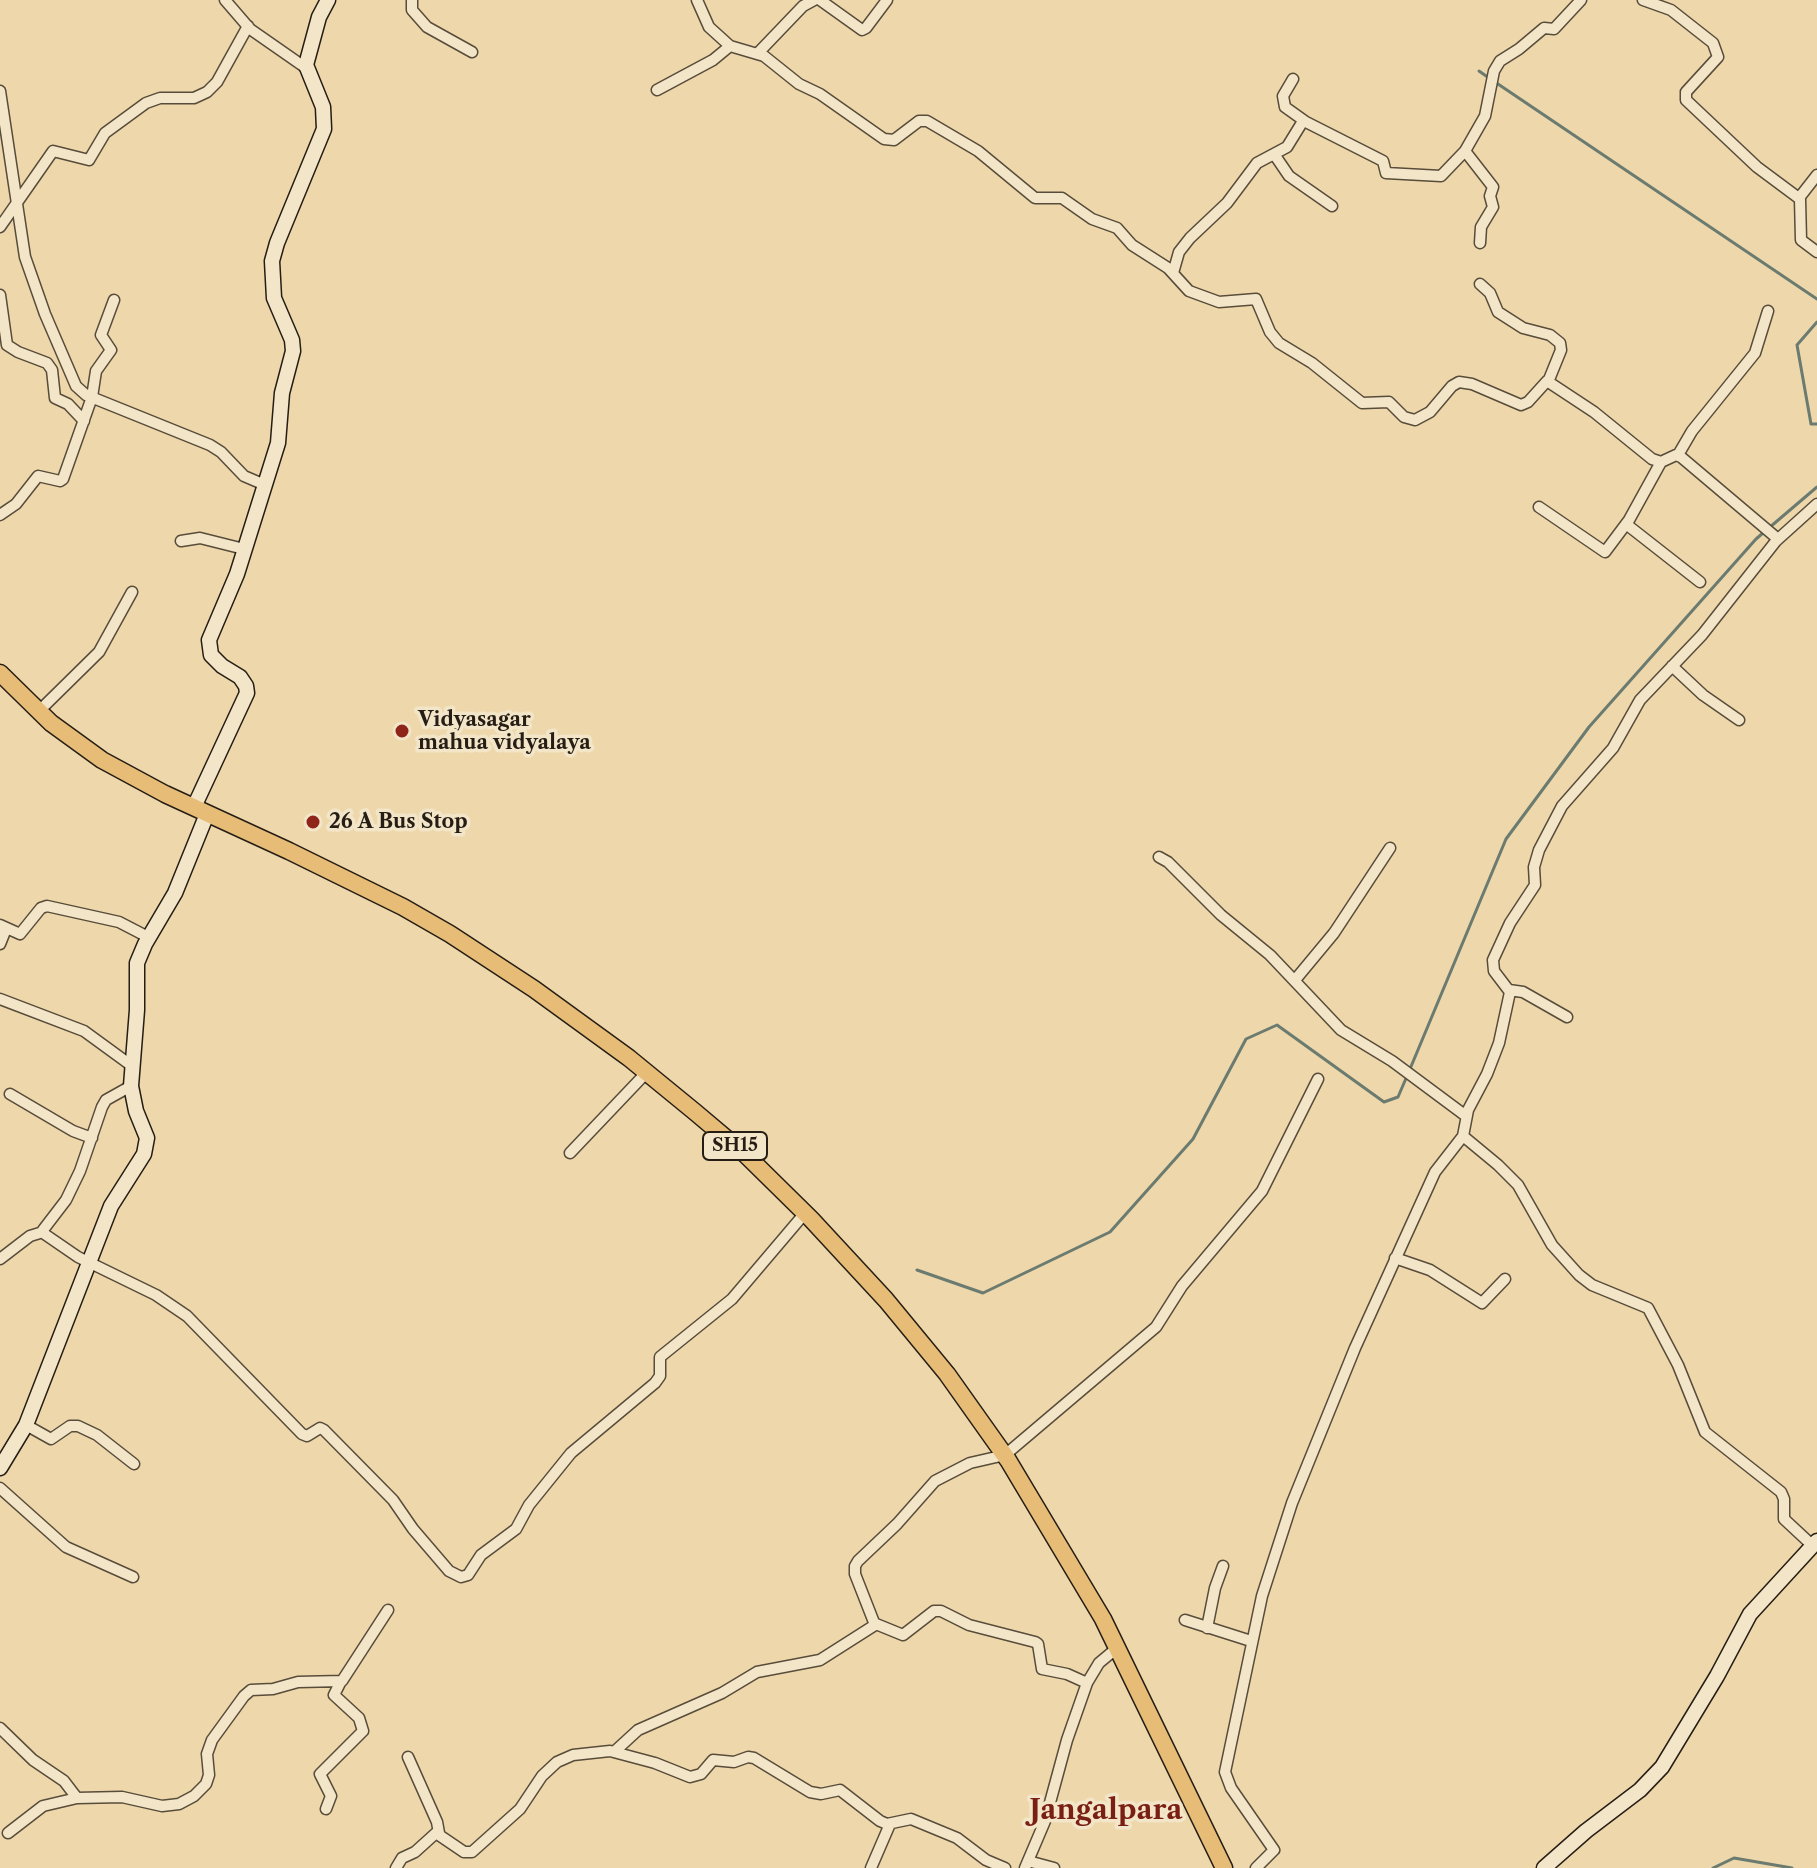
<!DOCTYPE html>
<html>
<head>
<meta charset="utf-8">
<style>
	body { margin:0 }
	canvas { display:block; background:#edd7ab }
</style>
</head>
<body>
<canvas width="1817" height="1868"></canvas>
<script>
const ctx = document.querySelector('canvas').getContext('2d');
ctx.lineJoin = 'round';
const shape = rows => new Path2D(rows.map(r => 'M' + r).join(''));
function stroke(path, color, width, dash) { ctx.strokeStyle = color; ctx.lineWidth = width; ctx.lineCap = dash ? 'butt' : 'round'; ctx.setLineDash(dash || []); ctx.stroke(path); }
function drawText(font, color, halo, rows, align = 'center') {
  ctx.font = font + ' "Libre Caslon Text",serif'; ctx.lineWidth = 7; ctx.setLineDash([]); ctx.textBaseline = 'middle'; ctx.strokeStyle = halo; ctx.fillStyle = color; for (const [text, x, y, turn = 0] of rows) {
    ctx.save(); ctx.translate(x, y); ctx.rotate((+turn || 0) * Math.PI / 180); ctx.textAlign = isNaN(turn) ? turn : align; if (halo) ctx.strokeText(text, 0, 0); ctx.fillText(text, 0, 0); ctx.restore();
  }
}
stroke(shape([
	[1479,71,1489,78],
	[1495,82,1817,299],
	[1817,322,1797,345,1811,424,1817,424],
	[1410,1069,1506,839,1589,727,1756,539,1817,487],
	[917,1270,983,1293,1110,1232,1193,1139,1246,1039,1277,1025,1384,1102,1398,1097,1407,1076],
	[1713,1868,1734,1858,1792,1868]
]), '#6b7b70', 3);
const street = shape([
	[225,0,250,29,306,68],
	[412,0,412,10,427,27,472,52],
	[697,0,709,27,730,46,764,56,799,84,820,94,884,139,894,140,919,121,927,121,978,151,1035,198,1062,198,1092,219,1117,228,1132,245,1168,268,1189,291,1219,302,1256,299,1270,332,1279,343,1312,363,1362,403,1389,402,1404,417,1415,420,1430,412,1452,386,1459,382,1472,384,1521,405,1528,402,1547,381,1594,412,1652,459,1661,462,1676,455,1681,457,1778,539],
	[820,0,862,30,866,28,887,0],
	[1643,0,1671,10,1713,43,1718,57,1686,92,1686,100,1757,167,1800,199,1801,240,1817,252],
	[758,53,803,6,814,0],
	[1293,79,1283,96,1285,107,1306,122,1383,161,1386,173,1441,176,1465,151],
	[657,90,713,60,730,46],
	[0,91,25,257,45,314,76,386,86,395,210,445,221,452,244,476,265,485],
	[1274,154,1289,176,1332,206],
	[1799,198,1817,175],
	[0,227,53,151,89,160,105,133,146,103,160,98,194,98,207,92,217,82,248,26],
	[1480,243,1481,227,1493,207,1490,196,1493,187,1465,151,1485,116,1494,71,1500,61,1519,49,1544,28,1554,29,1581,0],
	[1173,273,1179,252,1190,238,1227,203,1257,163,1287,147,1303,121],
	[1480,284,1490,293,1498,312,1523,328,1550,335,1560,343,1561,350,1548,382],
	[0,295,7,345,18,352,47,363,52,370,55,398,68,404,84,421],
	[1678,455,1692,431,1755,353,1768,311],
	[1539,507,1605,552,1629,520,1661,462],
	[0,515,16,504,38,476,60,481,63,479,92,397,96,371,111,350,101,335,114,300],
	[1626,524,1700,582],
	[181,541,200,538,244,549],
	[1672,666,1703,695,1739,720],
	[38,712,99,652,132,592],
	[1159,857,1168,862,1221,915,1270,955,1341,1030,1392,1061,1466,1116],
	[0,925,20,934,41,908,47,906,119,922,148,937],
	[0,944,6,929],
	[1295,980,1334,933,1390,848],
	[1509,990,1523,992,1567,1017],
	[0,999,84,1031,132,1066],
	[131,1086,106,1100,102,1107,80,1171,66,1200,43,1230,43,1233,78,1257,156,1295,187,1316,302,1434,307,1436,320,1428,324,1430,393,1500,413,1529,449,1571,461,1577,468,1575,481,1555,516,1529,529,1505,571,1453,655,1383,660,1376,660,1357,732,1299,805,1213],
	[10,1094,73,1131,92,1138],
	[1463,1136,1498,1165,1518,1185,1552,1245,1579,1275,1592,1285,1648,1308,1678,1365,1705,1432,1781,1492,1784,1499,1784,1519,1813,1546],
	[570,1153,647,1072],
	[1395,1258,1430,1270,1482,1303,1505,1279],
	[0,1259,30,1236,43,1232],
	[26,1425,51,1439,70,1426,78,1426,97,1435,134,1464],
	[0,1488,66,1547,133,1577],
	[1185,1620,1251,1641],
	[876,1624,903,1635,934,1611,941,1611,969,1625,1035,1642,1038,1644,1042,1669,1067,1674,1087,1683],
	[1207,1628,1215,1588,1223,1566],
	[0,1728,33,1760,64,1781,77,1798,122,1797,162,1806,179,1804,194,1796,206,1784,209,1775,207,1754,212,1740,244,1696,251,1690,273,1689,298,1682,342,1681,388,1610],
	[614,1752,638,1730,722,1693,757,1672,820,1660,875,1625,855,1574,855,1566,858,1561,897,1524,935,1481,970,1463,1005,1455,1156,1327,1182,1286,1262,1191,1318,1079],
	[408,1757,437,1822,439,1833],
	[326,1809,331,1796,320,1774,363,1731,359,1718,334,1695,341,1681],
	[8,1833,43,1806,77,1798],
	[1028,1861,1054,1868],
	[396,1868,402,1858,415,1852,436,1833,464,1852,472,1852,520,1809,542,1776,557,1762,573,1755,610,1751,655,1763,690,1777,701,1774,713,1760,734,1762,748,1757,754,1758,810,1792,821,1794,840,1790,880,1821,887,1824,911,1819,957,1838,986,1860,1005,1868],
	[871,1868,890,1824],
	[1025,1868,1045,1821,1067,1740,1087,1683,1099,1663,1117,1648],
	[1256,1868,1274,1850,1231,1788,1225,1772,1262,1596,1292,1503,1355,1348,1435,1172,1463,1136,1468,1110,1487,1074,1499,1043,1510,992,1494,971,1493,960,1510,923,1535,885,1534,867,1539,850,1562,806,1613,748,1640,700,1702,635,1776,541,1817,504]
]);
const secondary = shape([
	[194,807,247,693,246,686,240,677,222,666,211,655,209,640,237,574,278,443,282,393,293,351,292,340,274,298,272,261,277,243,324,129,323,107,306,65,319,17,328,0],
	[0,1468,26,1425,111,1206,144,1154,147,1138,136,1111,131,1086,137,1010,137,963,145,944,175,893,207,814],
	[1544,1868,1586,1831,1640,1790,1662,1767,1717,1676,1750,1614,1817,1541]
]);
const primary = shape([
	[0,673,51,723,102,760,165,794,289,851,403,907,450,934,534,989,629,1058,695,1112,746,1155,811,1219,886,1300,947,1374,1008,1460,1103,1619,1224,1868]
]);
stroke(street, '#584c3a', 13);
stroke(secondary, '#261e15', 17);
stroke(primary, '#261e15', 19);
stroke(street, '#f3e5c8', 10);
stroke(secondary, '#f3e5c8', 14);
stroke(primary, '#e6bc76', 16);
for (const [x, y, r, color] of [
	[402,731,8,"#8f2418"],
	[313,822,8,"#8f2418"]
]) { const dot = new Path2D(); dot.arc(x, y, r, 0, 2 * Math.PI); ctx.fillStyle = color; ctx.fill(dot); stroke(dot, '#f3e5c8', 3); }
for (const [x, y, w] of [
	[735,1146,64]
]) { const box = new Path2D(); box.roundRect(x - w / 2, y - 14, w, 28, 6); ctx.fillStyle = '#f3e5c8'; ctx.fill(box); stroke(box, '#261e15', 2); }
drawText('bold 18px', '#261e15', null, [
	["SH15",735,1146]
]);
drawText('bold 20px', '#261e15', '#f3e5c8', [
	["Vidyasagar",418,720],
	["mahua vidyalaya",418,743],
	["26 A Bus Stop",329,822]
], 'left');
drawText('bold 28px', '#7a1f14', '#f3e5c8', [
	["Jangalpara",1106,1811]
]);
</script>
</body>
</html>
